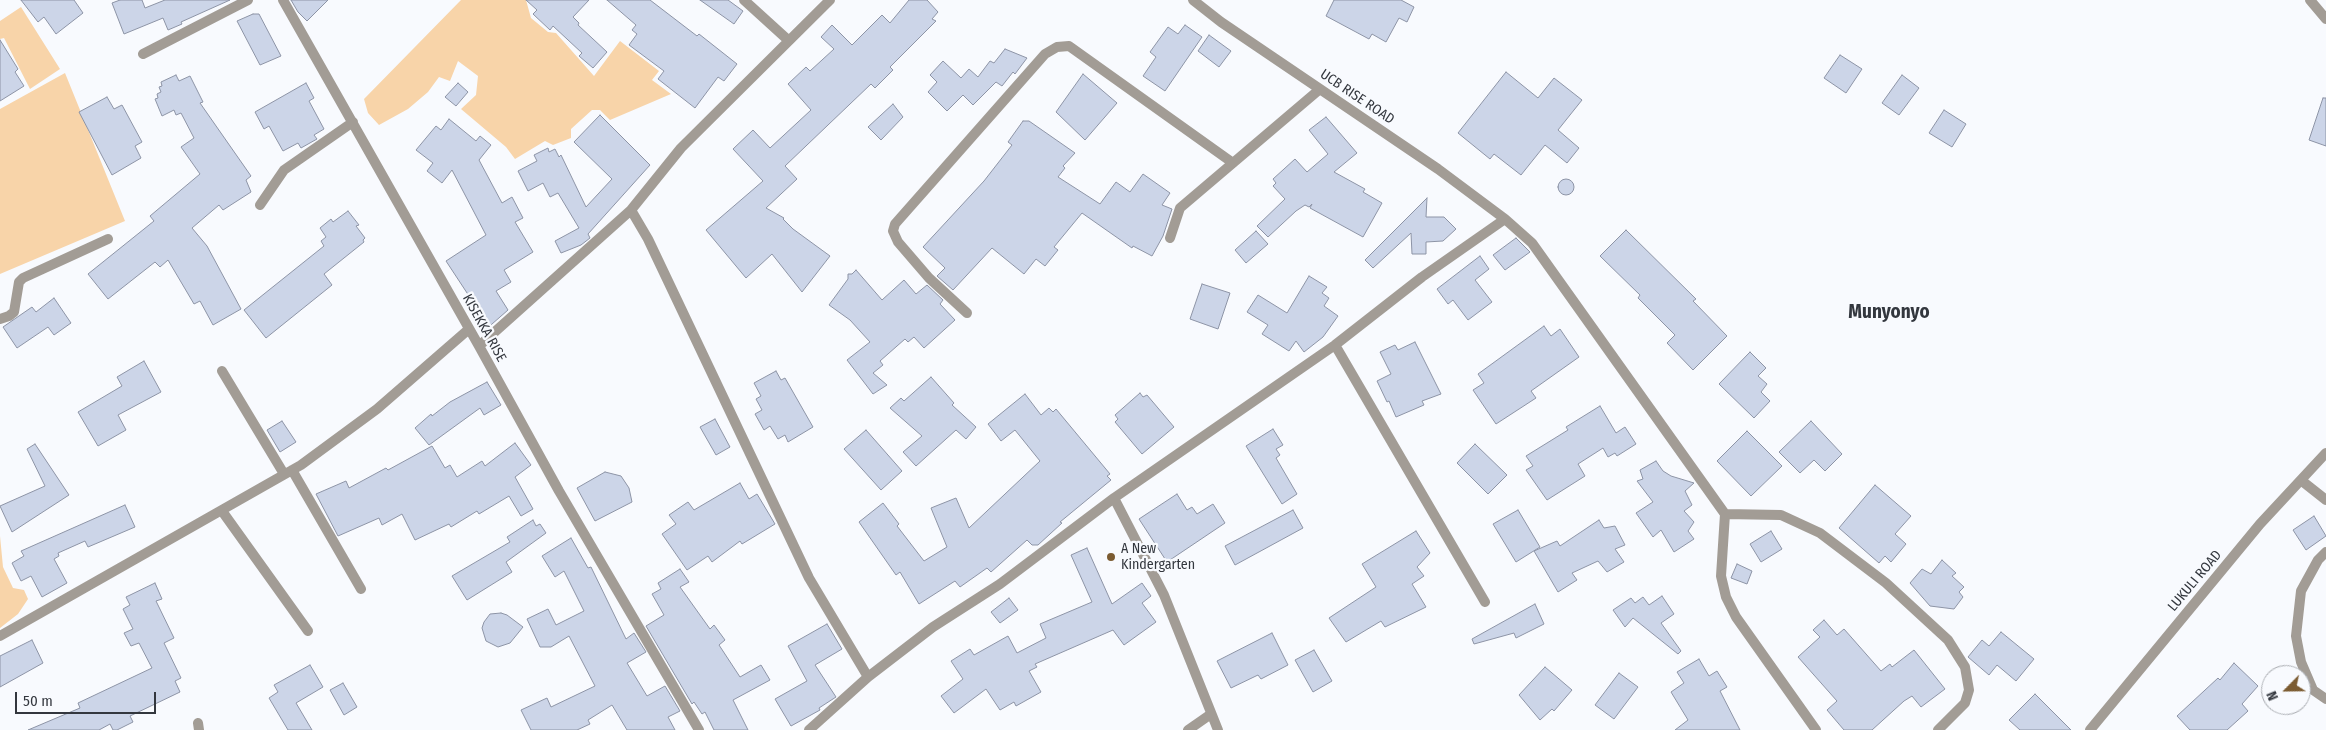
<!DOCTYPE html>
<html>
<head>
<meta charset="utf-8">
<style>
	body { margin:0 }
	#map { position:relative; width:2326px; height:730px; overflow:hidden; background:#f8fafe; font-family:"Fira Sans Condensed",sans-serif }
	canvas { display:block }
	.north { position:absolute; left:2261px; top:665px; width:50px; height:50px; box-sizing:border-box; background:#f8fafe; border:1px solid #a9acb1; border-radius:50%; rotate:247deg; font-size:14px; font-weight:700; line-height:20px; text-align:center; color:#33373e }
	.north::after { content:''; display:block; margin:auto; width:18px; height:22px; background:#7b5b31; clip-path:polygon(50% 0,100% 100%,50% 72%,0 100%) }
	.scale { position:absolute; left:15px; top:692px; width:141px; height:22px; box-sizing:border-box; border:2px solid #33373e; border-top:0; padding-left:6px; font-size:15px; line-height:18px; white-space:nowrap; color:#33373e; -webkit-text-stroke:4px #f8fafe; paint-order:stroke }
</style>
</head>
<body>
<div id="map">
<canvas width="2326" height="730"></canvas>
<div class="north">N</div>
<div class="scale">50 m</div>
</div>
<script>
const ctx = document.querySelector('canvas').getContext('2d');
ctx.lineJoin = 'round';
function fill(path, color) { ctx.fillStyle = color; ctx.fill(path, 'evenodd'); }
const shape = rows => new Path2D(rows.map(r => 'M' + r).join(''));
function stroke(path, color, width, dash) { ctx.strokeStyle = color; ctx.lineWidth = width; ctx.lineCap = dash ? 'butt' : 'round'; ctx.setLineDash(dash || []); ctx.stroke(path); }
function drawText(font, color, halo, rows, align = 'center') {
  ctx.font = font + ' "Fira Sans Condensed",sans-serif'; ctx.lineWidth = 4.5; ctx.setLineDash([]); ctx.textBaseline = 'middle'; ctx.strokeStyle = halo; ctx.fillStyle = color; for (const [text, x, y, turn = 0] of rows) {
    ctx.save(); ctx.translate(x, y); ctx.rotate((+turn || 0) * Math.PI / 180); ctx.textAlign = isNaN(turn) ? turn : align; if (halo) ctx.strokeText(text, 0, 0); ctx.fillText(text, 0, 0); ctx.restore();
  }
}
fill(shape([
	[461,0,526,0,531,18,548,32,556,33,594,76,620,41,659,71,652,80,671,94,610,120,600,110,592,110,571,129,571,138,553,145,545,141,515,159,506,147,461,109,476,95,478,76,458,61,450,81,439,77,428,92,408,109,379,125,368,113,364,99],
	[21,7,60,69,30,89,4,38,0,39,0,21],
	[65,73,125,221,0,274,0,109],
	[0,536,3,567,13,588,24,590,28,599,18,614,0,628]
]), '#f8d4a9');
const building = shape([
	[21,0,74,0,83,13,56,34,44,17,38,22,21,0],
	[120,0,142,0,145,8,165,0,230,0,181,22,182,24,168,30,163,18,124,34,112,3,120,0],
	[291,0,328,0,307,21,298,12,291,0],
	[526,0,589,0,573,17,579,23,578,25,607,52,593,68,579,56,582,53,553,26,550,30,533,14,537,10,526,0],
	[607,0,650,0,697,36,699,34,737,64,724,81,718,77,695,108,658,79,664,71,629,45,637,34,632,30,636,25,607,0],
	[700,0,728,0,743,11,734,24,700,0],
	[909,0,927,0,938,12,932,19,936,21,890,67,893,70,875,88,871,84,785,166,797,179,766,208,784,218,783,219,793,229,830,256,802,292,772,254,746,278,706,230,763,181,733,149,753,130,770,148,811,110,788,84,806,67,810,71,834,49,821,37,832,25,852,45,882,15,890,23,909,0],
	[1334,0,1401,0,1414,7,1407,22,1399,18,1386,42,1372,34,1369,39,1326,16,1334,0],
	[253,14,259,14,281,56,260,65,237,21,253,14],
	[1185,25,1202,37,1165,91,1143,76,1156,57,1150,52,1168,27,1178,34,1185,25],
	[1209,35,1231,51,1219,67,1198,51,1209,35],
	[0,40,18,69,15,72,24,86,0,101,0,40],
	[1005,49,1027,58,1015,74,1013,72,1002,86,996,82,973,105,963,95,947,111,928,92,937,82,930,75,943,61,961,78,969,69,978,77,990,61,994,63,1005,49],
	[1840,55,1862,69,1846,93,1824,78,1840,55],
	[1506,72,1538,98,1554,78,1582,100,1558,130,1579,148,1567,163,1545,145,1521,175,1494,154,1490,159,1458,133,1506,72],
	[1083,74,1117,103,1085,140,1056,112,1083,74],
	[176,75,179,81,190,76,203,102,200,103,251,176,246,180,251,192,223,210,219,205,192,228,207,246,241,309,213,325,200,301,194,304,168,260,160,267,155,262,108,299,88,274,154,221,150,216,200,174,181,147,194,138,181,113,176,115,174,110,162,116,155,99,158,98,157,94,161,92,159,87,162,86,161,82,176,75],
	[1902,75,1919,88,1899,115,1882,103,1902,75],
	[306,83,314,98,309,101,324,129,314,135,317,139,301,148,298,143,283,151,269,126,264,129,255,112,306,83],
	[458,83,468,92,456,106,445,97,458,83],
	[107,97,114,109,122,105,142,142,135,146,141,158,112,175,79,112,107,97],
	[2323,98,2326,98,2326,146,2309,140,2323,98],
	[893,104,903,117,881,140,868,127,893,104],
	[1944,110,1966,124,1952,147,1929,133,1944,110],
	[600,115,650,165,588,234,590,238,581,245,561,253,555,241,579,228,558,193,550,197,543,183,528,191,518,171,537,161,534,155,548,148,549,152,555,149,559,157,561,155,586,207,612,179,574,142,600,115],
	[1326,117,1357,153,1334,172,1365,189,1363,192,1382,203,1363,237,1310,208,1312,204,1309,207,1305,205,1296,211,1268,237,1257,226,1285,199,1273,186,1276,183,1273,179,1295,159,1307,172,1328,154,1309,130,1326,117],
	[449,119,476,141,480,136,491,145,479,160,502,203,512,197,523,218,515,222,533,252,504,270,511,282,496,291,508,310,484,331,465,302,471,299,446,261,486,235,452,170,442,183,427,171,433,163,416,150,436,126,441,130,449,119],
	[1023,121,1029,121,1075,153,1063,166,1065,168,1058,177,1100,204,1116,182,1130,192,1143,174,1170,193,1162,205,1172,209,1163,236,1152,256,1133,246,1132,248,1082,213,1054,247,1058,250,1045,266,1036,259,1024,274,992,248,953,290,937,276,945,268,923,247,984,181,1012,145,1008,142,1023,121],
	'1558 187a8 8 0 1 1 16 0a8 8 0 1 1-16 0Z',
	[1427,198,1426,217,1444,217,1456,229,1443,241,1426,242,1426,254,1412,254,1411,233,1373,268,1365,260,1427,198],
	[348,211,359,225,356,226,365,238,363,240,364,242,324,274,332,285,266,338,244,310,324,246,321,241,326,237,320,228,331,219,333,222,348,211],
	[1626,230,1696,299,1693,301,1727,336,1693,370,1667,343,1675,335,1638,298,1640,295,1600,256,1626,230],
	[1256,231,1268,244,1246,263,1235,250,1256,231],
	[1516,238,1530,252,1505,270,1493,255,1516,238],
	[1480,256,1489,269,1475,280,1492,302,1468,320,1453,300,1448,304,1437,289,1480,256],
	[856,270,882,300,904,280,916,294,927,285,943,300,940,304,955,320,924,348,914,337,908,342,905,339,880,361,883,365,873,373,887,385,873,394,847,360,870,342,850,320,829,305,848,279,848,274,852,274,856,270],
	[1309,276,1327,287,1322,293,1329,298,1324,306,1338,316,1323,337,1304,352,1296,341,1289,351,1262,334,1268,325,1247,312,1258,295,1287,313,1309,276],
	[1202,284,1230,293,1218,329,1190,319,1202,284],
	[54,298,71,323,54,335,48,327,17,348,3,327,32,307,36,312,54,298],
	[1544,326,1551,336,1560,329,1579,357,1531,391,1536,398,1496,424,1473,390,1484,383,1478,374,1544,326],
	[1415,342,1441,394,1422,401,1424,405,1396,417,1389,401,1387,402,1377,381,1391,374,1380,352,1395,345,1398,350,1415,342],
	[1750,352,1766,368,1758,376,1767,384,1761,392,1770,401,1754,418,1719,384,1750,352],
	[144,361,161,392,118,415,126,430,98,446,78,412,122,386,117,377,144,361],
	[776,371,781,380,785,378,813,427,788,442,785,435,778,439,770,426,764,430,755,414,762,410,756,399,761,396,754,383,776,371],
	[931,377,954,403,952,405,976,427,966,439,956,430,916,466,903,452,922,436,890,408,901,398,904,401,931,377],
	[487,382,501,405,484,415,480,408,429,445,415,428,431,414,432,416,450,402,487,382],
	[1140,393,1143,397,1147,395,1174,427,1142,454,1115,422,1118,419,1115,415,1140,393],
	[1025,394,1041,415,1049,408,1053,412,1056,409,1110,474,1107,476,1111,480,1060,522,1062,523,1038,545,1032,545,1027,540,991,572,987,568,960,587,955,581,919,604,900,572,896,575,859,522,883,503,899,524,897,526,924,561,947,547,931,508,956,498,969,528,1040,461,1015,430,1001,441,988,424,1025,394],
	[1600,406,1616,433,1625,427,1636,444,1617,456,1615,453,1608,457,1603,448,1578,464,1585,476,1547,500,1526,470,1533,466,1526,456,1568,430,1566,427,1600,406],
	[715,419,730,447,716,455,700,427,715,419],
	[282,421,296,442,280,452,267,430,282,421],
	[1811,421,1842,454,1825,471,1814,460,1800,473,1779,452,1811,421],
	[1273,429,1283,445,1276,449,1280,455,1276,458,1297,494,1282,504,1246,446,1273,429],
	[866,430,902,471,881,490,844,449,866,430],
	[1747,431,1782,466,1751,496,1717,461,1747,431],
	[515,443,531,465,515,477,533,509,521,516,509,496,479,514,477,511,451,527,449,524,415,540,402,514,382,525,379,518,338,536,316,494,346,481,349,488,386,468,388,470,432,446,445,468,450,465,457,477,482,461,485,466,515,443],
	[35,444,69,495,12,532,0,506,45,486,27,449,35,444],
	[1475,444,1507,475,1488,494,1457,463,1475,444],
	[1656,461,1663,471,1671,476,1694,483,1685,491,1692,505,1684,511,1694,522,1688,531,1694,539,1674,552,1661,530,1653,537,1636,513,1653,502,1637,481,1643,479,1640,470,1656,461],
	[605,472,621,476,629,488,632,502,595,521,577,488,605,472],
	[740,483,749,499,757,494,775,524,742,544,740,541,712,562,708,556,687,570,662,534,676,524,669,515,688,502,694,510,740,483],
	[1875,485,1911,516,1895,534,1906,544,1891,562,1885,556,1879,563,1839,528,1875,485],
	[1177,494,1187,510,1192,507,1197,514,1213,504,1225,523,1167,562,1139,519,1177,494],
	[125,505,135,527,88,547,85,541,58,553,59,556,54,559,67,583,42,597,31,576,21,581,12,563,24,556,21,551,125,505],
	[1293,510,1303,528,1235,565,1225,546,1293,510],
	[1518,510,1540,547,1516,562,1493,524,1518,510],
	[2314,516,2326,536,2306,550,2293,530,2314,516],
	[533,520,536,526,540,524,546,533,506,562,512,572,467,600,452,576,510,542,507,537,533,520],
	[1599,520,1604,528,1615,526,1625,545,1615,549,1624,562,1607,572,1598,561,1572,573,1577,580,1558,592,1534,551,1557,541,1560,546,1599,520],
	[1416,531,1430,553,1417,567,1424,576,1412,584,1426,607,1385,627,1381,621,1346,642,1329,618,1376,587,1362,564,1416,531],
	[1771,531,1782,549,1761,562,1750,544,1771,531],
	[571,538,588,568,591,567,626,639,634,633,646,652,627,663,647,696,665,686,680,711,668,717,675,730,627,730,612,705,588,720,590,724,577,730,531,730,521,710,547,698,551,707,595,686,569,636,551,647,540,647,527,619,548,609,556,625,584,611,564,571,555,577,542,556,571,538],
	[1087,548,1112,604,1142,583,1151,596,1142,603,1156,622,1124,645,1113,630,1035,664,1037,667,1029,671,1041,692,1016,706,1014,702,1000,710,986,689,954,713,941,696,963,679,951,661,970,649,974,655,1008,636,1017,653,1046,638,1040,624,1092,602,1071,555,1087,548],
	[1942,560,1956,573,1952,576,1964,587,1959,592,1963,597,1954,609,1930,606,1910,583,1922,569,1931,574,1942,560],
	[1737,564,1752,571,1747,584,1731,578,1737,564],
	[680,569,689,582,680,587,710,629,714,625,725,640,719,645,740,677,761,665,770,680,733,700,748,730,714,730,705,712,702,714,694,702,692,704,646,626,664,615,652,594,661,589,658,583,680,569],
	[155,583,162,599,156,601,174,638,164,643,181,678,175,681,180,692,130,716,133,722,117,730,113,730,110,724,99,730,28,730,80,708,78,703,152,668,139,643,131,646,124,633,133,629,123,609,130,605,126,597,155,583],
	[1662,596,1674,614,1661,623,1681,651,1678,654,1633,618,1625,627,1613,610,1631,598,1635,603,1643,597,1649,605,1662,596],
	[1009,598,1018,610,1000,623,991,612,1009,598],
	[1535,604,1544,624,1516,638,1514,633,1474,644,1472,639,1535,604],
	[501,613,507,615,523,627,510,643,498,647,486,641,482,628,484,622,490,614,501,613],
	[1824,620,1837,635,1844,629,1881,671,1890,664,1892,667,1914,650,1945,689,1921,707,1912,696,1904,701,1872,730,1844,730,1827,710,1837,701,1798,657,1820,637,1813,630,1824,620],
	[827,624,842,649,815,665,836,697,819,708,820,710,791,726,775,699,807,681,788,646,827,624],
	[2001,632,2034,659,2016,681,1997,665,1989,675,1968,657,1982,640,1989,646,2001,632],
	[1272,633,1288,665,1261,679,1258,675,1231,688,1217,661,1272,633],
	[32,640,43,663,0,687,0,656,32,640],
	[1314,650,1332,681,1313,692,1295,660,1314,650],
	[1699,659,1709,676,1717,671,1727,687,1720,691,1740,730,1675,730,1688,720,1671,692,1684,683,1677,672,1699,659],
	[2234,663,2258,686,2242,704,2248,711,2227,730,2190,730,2177,716,2218,678,2220,680,2234,663],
	[310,665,323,687,296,703,312,730,288,730,269,698,278,692,274,685,310,665],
	[1545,667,1572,690,1554,711,1552,709,1540,720,1519,695,1545,667],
	[1619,673,1638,687,1614,719,1595,705,1619,673],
	[343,683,357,707,344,715,330,690,343,683],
	[2035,694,2071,730,2020,730,2009,720,2035,694]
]);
fill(building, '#ccd5e8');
stroke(building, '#8d94a6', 1);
stroke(shape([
	[283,0,479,346,559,491,699,730],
	[744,0,788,40],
	[1193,0,1221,22,1438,169,1505,219,1532,243,1725,514,1721,576,1726,597,1736,617,1816,730],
	[2310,0,2326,19],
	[143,54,248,0],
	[260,205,284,170,353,122],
	[631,210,648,239,809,578,868,677,933,627,1000,584,1114,498,1335,345,1422,277,1505,219],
	[1170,238,1180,208,1320,89],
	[967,313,929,278,898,242,893,231,895,224,1045,54,1057,47,1069,46,1233,163],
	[0,319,9,316,14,312,19,282,23,278,108,239],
	[1335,345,1485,602],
	[479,346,631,210,681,148,830,0],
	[222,371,284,474],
	[292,470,361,589],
	[2302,481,2326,500],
	[1114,498,1164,595,1218,730],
	[222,511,308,631],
	[1725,514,1781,515,1820,533,1886,583,1948,640,1965,667,1969,690,1965,703,1938,730],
	[2326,552,2318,560,2301,591,2296,636,2301,662,2313,690,2326,699],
	[0,636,301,465,377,409,469,329],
	[198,723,199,730],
	[809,730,868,677],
	[1188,730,1211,714]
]), '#a29c95', 10);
stroke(shape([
	[2090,730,2260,524,2326,453]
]), '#a29c95', 10);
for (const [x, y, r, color] of [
	[1111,557,5,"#7b5b31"]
]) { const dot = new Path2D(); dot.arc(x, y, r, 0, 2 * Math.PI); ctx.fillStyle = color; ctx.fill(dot); stroke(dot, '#f8fafe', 2); }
drawText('14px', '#33373e', '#f8fafe', [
	["UCB RISE ROAD",1357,97,34],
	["KISEKKA RISE",484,328,61],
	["LUKULI ROAD",2195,581,-50]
]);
drawText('14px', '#33373e', '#f8fafe', [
	["A New",1121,549],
	["Kindergarten",1121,565]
], 'left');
drawText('bold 19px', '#33373e', '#f8fafe', [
	["Munyonyo",1889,313]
]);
</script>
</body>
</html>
